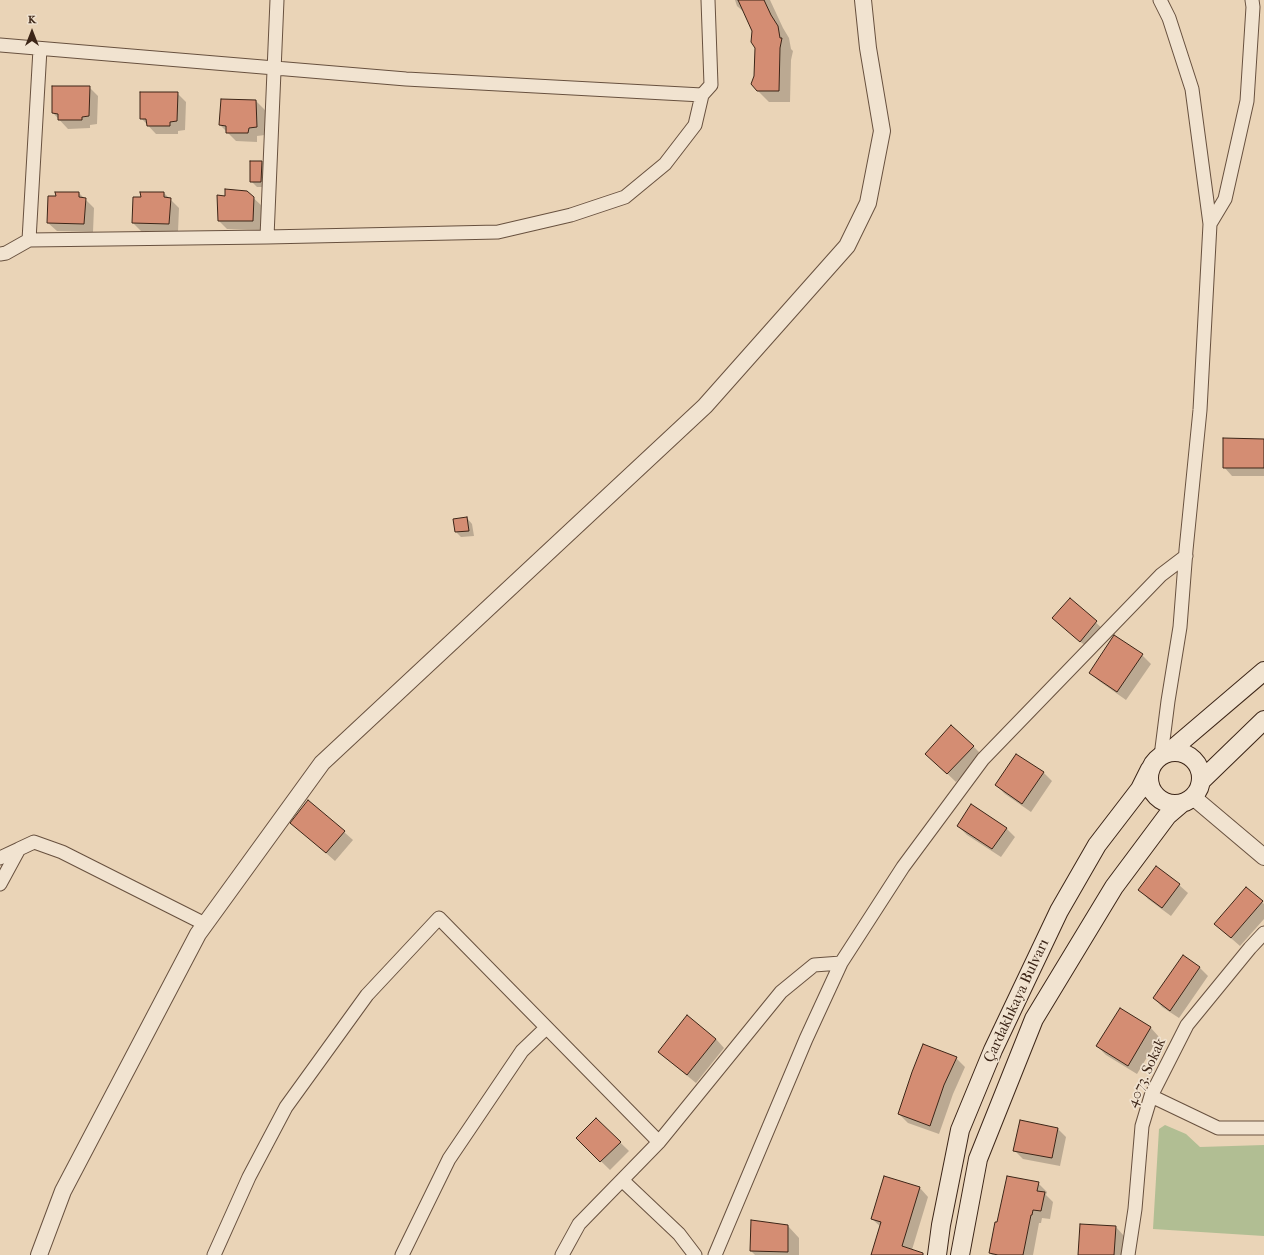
<!DOCTYPE html>
<html>
<head>
<meta charset="utf-8">
<style>
	body { margin:0 }
	#map { position:relative; width:1264px; height:1255px; overflow:hidden; background:#ead4b7; font-family:"IM FELL French Canon",serif }
	canvas { display:block }
	.north { position:absolute; left:12px; top:12px; width:40px; height:40px; -webkit-text-stroke:3px #f1e3d0; paint-order:stroke; rotate:0deg; font-size:11px; font-weight:700; line-height:16px; text-align:center; color:#3c2517 }
	.north::after { content:''; display:block; margin:auto; width:14px; height:18px; background:#3c2517; clip-path:polygon(50% 0,100% 100%,50% 72%,0 100%) }
</style>
</head>
<body>
<div id="map">
<canvas width="1264" height="1255"></canvas>
<div class="north">K</div>
</div>
<script>
const ctx = document.querySelector('canvas').getContext('2d');
ctx.lineJoin = 'round';
function fill(path, color) { ctx.fillStyle = color; ctx.fill(path, 'evenodd'); }
const shape = rows => new Path2D(rows.map(r => 'M' + r).join(''));
function stroke(path, color, width, dash) { ctx.strokeStyle = color; ctx.lineWidth = width; ctx.lineCap = dash ? 'butt' : 'round'; ctx.setLineDash(dash || []); ctx.stroke(path); }
function drawText(font, color, halo, rows, align = 'center') {
  ctx.font = font + ' "IM FELL French Canon",serif'; ctx.lineWidth = 3.5; ctx.setLineDash([]); ctx.textBaseline = 'middle'; ctx.strokeStyle = halo; ctx.fillStyle = color; for (const [text, x, y, turn = 0] of rows) {
    ctx.save(); ctx.translate(x, y); ctx.rotate((+turn || 0) * Math.PI / 180); ctx.textAlign = isNaN(turn) ? turn : align; if (halo) ctx.strokeText(text, 0, 0); ctx.fillText(text, 0, 0); ctx.restore();
  }
}
fill(shape([
	[1165,1125,1186,1134,1200,1147,1264,1145,1264,1236,1153,1229,1159,1129]
]), '#b1be93');
fill(shape([
	[735,0,770,0,783,28,789,38,791,49,793,51,791,60,790,102,769,102,757,90,755,76,756,48,753,31,745,13,737,6],
	[89,87,98,96,97,124,90,125,90,128,68,129,53,113],
	[177,93,186,102,185,130,178,131,178,134,156,134,141,118],
	[256,101,265,110,265,135,257,136,257,142,236,141,220,125],
	[262,162,267,167,267,187,257,187,251,181],
	[247,192,262,206,261,230,227,229,219,221,226,197],
	[79,193,94,208,93,232,57,231,48,223,57,197],
	[141,193,164,193,179,208,178,232,142,232,133,223,142,198],
	[1264,440,1264,476,1232,476,1224,467],
	[467,518,472,524,474,536,461,537,456,532],
	[1070,599,1105,631,1089,649,1062,626],
	[1142,655,1151,664,1126,700,1099,681,1090,673],
	[973,746,982,755,956,782,935,762],
	[1043,772,1052,781,1031,812,1005,794,996,785],
	[292,823,344,832,353,840,335,861],
	[958,826,1006,828,1015,837,1001,857,967,835],
	[1179,885,1188,893,1171,916,1148,899,1140,890],
	[1246,888,1264,904,1264,919,1240,946,1224,932],
	[1183,956,1200,968,1208,976,1179,1018,1162,1007,1154,998],
	[1120,1009,1151,1028,1159,1037,1137,1074,1106,1055,1097,1046],
	[687,1017,716,1039,724,1048,696,1083,668,1060,659,1052],
	[956,1058,965,1067,953,1094,939,1134,908,1123,899,1114],
	[596,1119,629,1151,610,1170,577,1138],
	[1057,1128,1066,1137,1060,1166,1023,1159,1014,1150],
	[1038,1183,1047,1192,1046,1195,1053,1202,1050,1219,1042,1218,1041,1223,1039,1223,1033,1255,992,1255,990,1253,998,1223],
	[920,1188,928,1197,911,1253,913,1255,872,1255,881,1227,872,1219],
	[788,1226,799,1238,799,1255,755,1255,751,1251],
	[1116,1227,1124,1236,1123,1255,1079,1255]
]), '#0003');
const building = shape([
	[738,0,764,0,771,15,778,26,780,38,782,38,780,48,779,91,757,91,751,84,754,76,755,48,751,42,752,31,738,0],
	[52,86,90,86,89,116,82,117,82,120,58,120,58,114,52,113,52,86],
	[140,92,178,92,177,121,170,122,170,126,147,126,146,119,140,119,140,92],
	[221,99,256,100,257,127,249,128,248,133,226,133,226,126,219,125,221,99],
	[250,161,262,161,261,182,250,182,250,161],
	[225,189,247,191,254,197,253,221,218,221,217,195,225,196,225,189],
	[55,192,79,192,79,197,86,198,84,224,47,223,48,196,56,196,55,192],
	[140,192,164,192,164,197,171,198,169,224,132,223,133,197,141,197,140,192],
	[1223,438,1264,439,1264,468,1223,468,1223,438],
	[467,517,469,531,455,532,453,519,467,517],
	[1070,598,1097,621,1080,642,1052,618,1070,598],
	[1114,635,1143,654,1117,692,1089,673,1114,635],
	[951,725,974,746,947,774,925,754,951,725],
	[1016,754,1044,772,1022,804,995,785,1016,754],
	[308,800,345,831,326,853,290,823,308,800],
	[971,804,1007,828,992,849,957,826,971,804],
	[1156,866,1180,884,1162,908,1138,890,1156,866],
	[1246,887,1263,901,1231,938,1214,924,1246,887],
	[1183,955,1200,967,1170,1011,1153,998,1183,955],
	[1120,1008,1151,1027,1128,1066,1096,1046,1120,1008],
	[687,1015,716,1039,687,1075,658,1052,687,1015],
	[923,1044,957,1057,944,1085,930,1126,898,1114,912,1072,923,1044],
	[596,1118,621,1142,600,1162,576,1138,596,1118],
	[1020,1120,1058,1128,1052,1158,1013,1151,1020,1120],
	[884,1176,920,1187,902,1246,923,1253,923,1255,871,1255,881,1222,871,1219,884,1176],
	[1007,1176,1039,1182,1037,1191,1045,1192,1041,1211,1033,1210,1032,1215,1031,1215,1023,1255,998,1255,989,1253,995,1222,997,1222,1007,1176],
	[751,1220,788,1225,788,1252,750,1251,751,1220],
	[1080,1224,1116,1226,1114,1255,1078,1255,1080,1224]
]);
fill(building, '#d48d73');
stroke(building, '#3c2517', 1);
const minor = shape([
	[1160,0,1169,18,1192,89,1210,224,1200,410,1186,550,1180,627,1168,701,1161,756],
	[0,45,406,79,702,95,711,85,708,0],
	[1210,224,1225,199,1247,101,1253,7,1252,0],
	[267,237,277,0],
	[29,240,40,49],
	[0,254,6,253,29,240,267,237,498,232,571,215,625,197,665,164,695,125,702,95],
	[0,858,19,849],
	[0,884,19,849,34,842,62,852,205,924],
	[1151,1096,1218,1128,1264,1128],
	[622,1180,679,1234,695,1255],
	[214,1255,249,1177,286,1107,367,995,439,918,659,1142],
	[402,1255,449,1159,522,1051,546,1028],
	[562,1255,579,1224,659,1142,781,992,814,965,841,963],
	[715,1255,806,1039,841,963,903,867,983,759,1161,575,1186,556],
	[1128,1255,1135,1209,1142,1126,1151,1096,1187,1025,1250,948,1264,933]
]);
const tertiary = shape([
	[1193,797,1264,857],
	[39,1255,63,1191,198,934,322,763,705,406,847,246,868,203,882,131,868,48,863,0]
]);
const secondary = shape([
	'1149 778a26 26 0 1 1 52 0a26 26 0 1 1-52 0Z',
	[1169,752,1264,671],
	[1201,781,1264,720],
	[937,1255,941,1225,960,1130,993,1050,1059,911,1097,845,1140,789,1150,769],
	[960,1255,978,1159,1034,1019,1114,887,1167,816,1181,804]
]);
stroke(minor, '#68513f', 15);
stroke(tertiary, '#68513f', 18);
stroke(secondary, '#3c2517', 20);
stroke(minor, '#f1e3d0', 13);
stroke(tertiary, '#f1e3d0', 16);
stroke(secondary, '#f1e3d0', 18);
drawText('15px', '#3c2517', '#f1e3d0', [
	["Çardaklıkaya Bulvarı",1017,1001,-65],
	["4073. Sokak",1147,1073,-66]
]);
</script>
</body>
</html>
